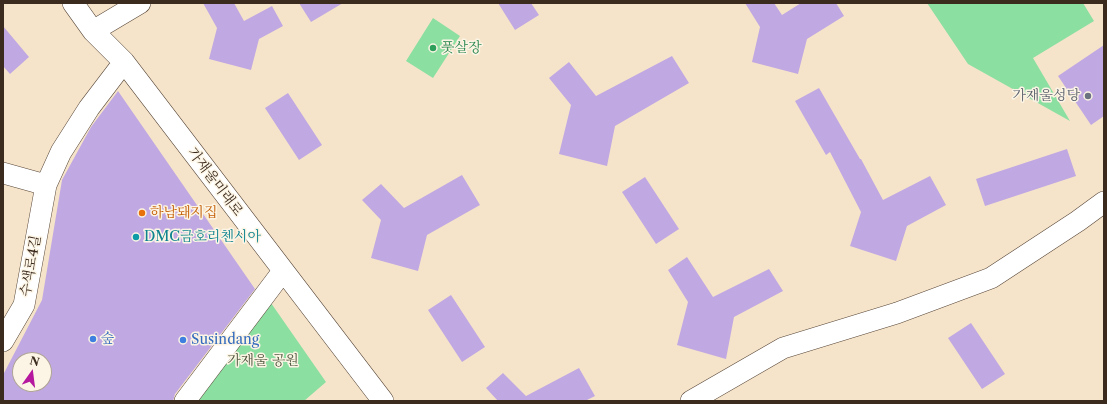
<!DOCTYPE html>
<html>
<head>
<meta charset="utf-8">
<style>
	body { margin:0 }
	#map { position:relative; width:1107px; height:404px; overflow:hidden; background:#f6e4ca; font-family:"Libre Caslon Text",serif }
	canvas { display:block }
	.frame { position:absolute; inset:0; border:4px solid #3b2a1e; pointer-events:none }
	.north { position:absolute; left:12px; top:352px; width:40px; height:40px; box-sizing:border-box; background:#fcf5e5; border:1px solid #afa495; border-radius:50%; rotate:14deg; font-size:11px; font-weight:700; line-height:16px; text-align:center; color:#3b2a1e }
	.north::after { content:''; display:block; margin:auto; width:14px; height:18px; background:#b5179e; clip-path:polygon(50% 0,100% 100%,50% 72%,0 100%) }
</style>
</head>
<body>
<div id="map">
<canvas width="1107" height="404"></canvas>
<div class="frame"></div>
<div class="north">N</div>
</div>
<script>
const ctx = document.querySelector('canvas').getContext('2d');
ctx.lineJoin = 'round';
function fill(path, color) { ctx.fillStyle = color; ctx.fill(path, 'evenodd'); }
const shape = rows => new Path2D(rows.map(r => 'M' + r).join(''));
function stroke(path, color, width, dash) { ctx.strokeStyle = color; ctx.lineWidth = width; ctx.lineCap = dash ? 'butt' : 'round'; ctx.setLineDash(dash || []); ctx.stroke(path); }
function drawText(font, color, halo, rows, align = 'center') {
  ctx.font = font + ' "Libre Caslon Text","Noto Serif KR",serif'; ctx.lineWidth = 3; ctx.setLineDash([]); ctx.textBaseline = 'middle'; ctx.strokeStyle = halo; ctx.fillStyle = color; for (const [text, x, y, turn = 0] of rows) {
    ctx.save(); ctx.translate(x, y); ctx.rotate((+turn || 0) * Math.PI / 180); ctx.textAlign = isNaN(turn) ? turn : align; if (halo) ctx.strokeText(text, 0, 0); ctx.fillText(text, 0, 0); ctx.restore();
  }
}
fill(shape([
	[927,3,1083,3,1094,21,1033,58,1070,121,968,64],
	[433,18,460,36,433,78,406,61],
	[264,293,326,382,304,401,185,401]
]), '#8bdfa1');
fill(shape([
	[203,3,234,3,244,21,272,6,283,26,259,39,251,70,209,59,217,28],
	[299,3,343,3,311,22],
	[498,3,531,3,539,15,515,30],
	[745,3,774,3,782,15,801,3,836,3,844,16,807,39,798,74,752,62,760,27],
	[3,26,29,57,10,74,3,66],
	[1104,45,1104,116,1091,125,1058,76],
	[672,56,689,83,615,126,607,166,559,154,571,105,549,78,569,62,596,96],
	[819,88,860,159,861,159,883,200,930,176,946,205,907,226,896,261,850,246,861,212,830,152,826,155,795,101],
	[118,91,255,289,175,394,173,401,3,401,3,375,42,300,62,180,91,127],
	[20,360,44,360,44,384,20,384],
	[288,93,322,145,299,160,265,108],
	[1067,149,1076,176,985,206,976,179],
	[462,175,480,205,427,235,418,271,371,258,381,220,362,200,381,184,404,208],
	[645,177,679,229,656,244,622,192],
	[687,257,713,297,769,269,783,291,734,317,726,359,677,345,688,302,668,270],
	[451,295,485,347,462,362,428,310],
	[971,323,1005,374,982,389,948,338],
	[579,368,595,396,585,401,498,401,486,388,503,373,526,396]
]), '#c0a8e2');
const minor = shape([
	[73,3,93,31,124,62,383,401],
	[93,31,140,3],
	[3,173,46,185],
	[3,341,24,305,46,185,61,152,89,108,124,62],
	[185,401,283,271],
	[691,401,783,348,897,313,991,278,1078,221,1104,202]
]);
stroke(minor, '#574638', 22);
stroke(minor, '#fff', 21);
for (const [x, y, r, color] of [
	[433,48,4,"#2e9e5b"],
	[1088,96,4,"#6b7280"],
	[142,213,4,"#e8710a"],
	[136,237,4,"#0f9aa8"],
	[93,339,4,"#3f7fe0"],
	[183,340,4,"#3f7fe0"]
]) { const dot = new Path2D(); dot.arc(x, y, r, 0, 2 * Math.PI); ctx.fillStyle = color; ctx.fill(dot); stroke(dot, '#fcf5e5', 1.5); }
drawText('14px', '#27864d', '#fcf5e5', [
	["풋살장",441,48]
], 'left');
drawText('14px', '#5b616d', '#fcf5e5', [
	["가재울성당",1080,96]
], 'right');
drawText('14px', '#3b2a1e', '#fcf5e5', [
	["가재울미래로",215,182,53],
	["수색로4길",31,266,-80]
]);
drawText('14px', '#c56008', '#fcf5e5', [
	["하남돼지집",150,213]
], 'left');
drawText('14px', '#0d838f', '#fcf5e5', [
	["DMC금호리첸시아",144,237]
], 'left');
drawText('14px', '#366cbe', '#fcf5e5', [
	["숲",101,339],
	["Susindang",191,340]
], 'left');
drawText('14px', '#4f573f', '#fcf5e5', [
	["가재울 공원",263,361]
]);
</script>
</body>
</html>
